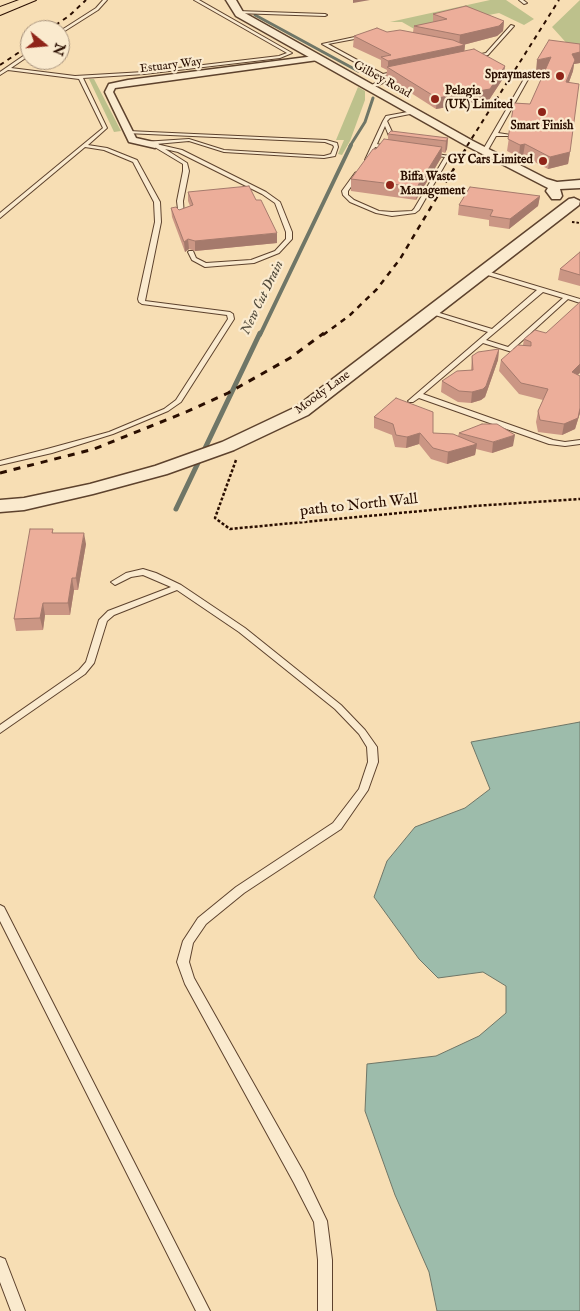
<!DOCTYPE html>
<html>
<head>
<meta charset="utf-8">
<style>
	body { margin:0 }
	#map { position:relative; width:580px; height:1311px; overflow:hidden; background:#f7deb4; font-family:"IM FELL English",serif }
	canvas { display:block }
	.north { position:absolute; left:20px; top:20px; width:50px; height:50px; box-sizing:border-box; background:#faeace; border:1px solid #a7927c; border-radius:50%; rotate:107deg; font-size:14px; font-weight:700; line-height:20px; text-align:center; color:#2a0e00 }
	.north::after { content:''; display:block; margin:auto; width:18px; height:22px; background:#8f2418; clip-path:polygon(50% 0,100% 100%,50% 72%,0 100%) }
</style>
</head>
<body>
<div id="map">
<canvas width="580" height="1311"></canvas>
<div class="north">N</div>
</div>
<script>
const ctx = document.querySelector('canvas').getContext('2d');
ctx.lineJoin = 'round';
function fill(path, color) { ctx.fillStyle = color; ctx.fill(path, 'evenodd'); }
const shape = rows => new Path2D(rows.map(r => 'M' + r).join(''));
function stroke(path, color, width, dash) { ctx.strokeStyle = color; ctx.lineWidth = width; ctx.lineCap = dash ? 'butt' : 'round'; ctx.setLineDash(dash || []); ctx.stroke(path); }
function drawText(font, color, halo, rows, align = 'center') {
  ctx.font = font + ' "IM FELL English",serif'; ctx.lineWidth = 4.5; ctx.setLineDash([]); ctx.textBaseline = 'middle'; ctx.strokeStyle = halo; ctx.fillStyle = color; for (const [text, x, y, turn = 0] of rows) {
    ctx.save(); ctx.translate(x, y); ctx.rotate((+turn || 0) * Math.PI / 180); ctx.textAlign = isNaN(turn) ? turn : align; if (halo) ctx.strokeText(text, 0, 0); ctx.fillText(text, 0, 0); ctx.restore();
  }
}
fill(shape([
	[490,0,506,0,534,19,524,25,499,13,473,18,464,14,429,23,416,30,402,22,390,22],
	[580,0,580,58,552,27],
	[89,79,94,79,121,131,114,132],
	[358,87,365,91,365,100,350,141,342,155,338,154,344,140,336,140]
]), '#bdc18c');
const water = shape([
	[580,722,580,1311,437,1311,429,1272,395,1195,365,1111,367,1064,436,1056,479,1036,506,1013,506,986,483,972,438,978,419,959,374,897,387,861,415,827,465,808,490,789,471,742,580,722]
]);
fill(water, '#9dbcab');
stroke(water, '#6f7667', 1);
stroke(shape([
	[255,15,358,71],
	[350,146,365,122,373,98]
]), '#6f7667', 3);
stroke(shape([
	[260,335,351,145]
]), '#6f7667', 4);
stroke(shape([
	[176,509,260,333]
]), '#6f7667', 5);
const service = shape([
	[103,0,107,0,98,10,60,34,60,31,96,8,103,0],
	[194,0,199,0,292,53,280,58,144,74,83,78,107,128,88,145,107,148,137,160,160,202,161,222,145,301,230,312,233,314,234,319,181,402,168,411,113,434,52,453,0,465,0,461,47,449,109,432,164,409,176,400,228,319,227,315,142,304,139,302,138,299,155,222,154,202,133,162,104,150,85,147,0,218,0,213,103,128,79,79,8,70,0,75,0,72,29,52,30,52,30,55,11,68,75,76,144,72,279,56,287,53,194,0],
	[519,0,523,0,527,3,524,4,519,0],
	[237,11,325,14,327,15,325,16,236,13,237,11],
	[511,25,514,26,488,55,472,58,472,56,486,53,511,25],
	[364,35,365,37,328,44,383,74,396,71,398,72,384,76,385,82,370,89,368,87,381,80,380,76,322,44,364,35],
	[528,72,544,74,542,75,531,74,498,133,511,135,509,136,496,136,488,150,480,151,480,149,484,148,528,72],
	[413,111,415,112,415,113,390,118,387,121,393,134,400,137,398,138,389,136,385,126,377,144,392,148,392,150,375,147,369,160,365,160,383,121,386,116,413,111],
	[128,131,326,140,337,143,338,147,335,156,324,158,224,152,189,141,156,144,182,150,266,192,280,202,292,232,292,239,279,253,254,263,205,267,192,260,188,252,189,251,193,251,196,258,206,263,251,260,275,251,286,239,286,232,275,203,262,194,178,152,165,149,187,163,189,171,183,201,184,217,179,218,177,201,183,171,183,164,153,146,154,144,143,144,143,142,189,139,224,150,324,156,331,154,334,147,333,145,325,142,126,133,126,131,128,131],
	[430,153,450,156,419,210,415,213,392,216,376,213,350,202,343,195,342,191,355,173,357,172,360,174,348,191,348,195,354,200,379,211,392,212,412,211,414,209,445,157,428,155,428,154,430,153],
	[483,270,580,299,580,303,568,299,513,349,516,350,516,352,512,352,483,343,423,394,553,440,565,442,580,440,580,444,565,446,549,444,419,398,413,402,409,402,408,401,488,332,429,313,429,311,433,311,492,329,537,290,481,273,480,272,483,270],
	[543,292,563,298,508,347,486,340,543,292],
	[143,569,156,573,181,585,245,628,341,705,365,730,377,747,378,762,368,790,341,829,244,893,206,924,193,943,189,962,194,978,304,1173,327,1221,332,1260,332,1311,318,1311,318,1260,314,1222,294,1183,185,984,177,962,183,941,198,918,236,887,333,823,359,789,368,762,367,747,359,734,335,709,239,632,177,590,114,615,107,621,94,663,85,674,0,733,0,725,79,670,86,662,99,620,108,611,171,587,143,575,131,577,115,585,111,582,126,573,143,569],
	[0,905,4,907,210,1311,196,1311,0,921,0,905],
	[0,1257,5,1259,25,1311,11,1311,0,1282,0,1257]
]);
const minor = shape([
	[315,56,318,56,318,60,115,88,113,92,136,138,158,143,159,145,155,148,129,142,105,92,109,84,128,80,315,56]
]);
const tertiary = shape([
	[226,0,236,0,243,12,473,141,547,179,557,182,580,180,580,188,560,189,562,196,560,199,552,199,546,191,548,188,465,145,236,16,226,0],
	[574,198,580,201,579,205,308,415,234,450,167,474,93,494,24,510,0,512,0,500,24,498,90,484,155,466,222,442,296,407,569,199,574,198]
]);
const trunk = shape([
	[19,0,36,0,0,15,0,7,19,0]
]);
stroke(service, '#5d422d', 2);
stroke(minor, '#5d422d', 3);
stroke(tertiary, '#5d422d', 3);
stroke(trunk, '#2a0e00', 2);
stroke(shape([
	[572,222,580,223]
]), '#2a0e00', 2, [2.5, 2]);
stroke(shape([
	[236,460,215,518,230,529,474,506,580,499]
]), '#2a0e00', 2.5, [3, 2]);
fill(service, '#faeace');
fill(minor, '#faeace');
fill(tertiary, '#faeace');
fill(trunk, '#f7deb4');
stroke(shape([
	[48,30,69,16,86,0],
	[0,65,30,45],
	[467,146,559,0]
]), '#2a0e00', 2, [4.5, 4.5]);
stroke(shape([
	[323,335,350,315,377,289,400,259,468,145]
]), '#2a0e00', 2.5, [5.5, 5.5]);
stroke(shape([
	[0,473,94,449,186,412,228,393,290,358,324,333]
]), '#2a0e00', 3, [7, 7]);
fill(shape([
	[433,14,504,21,503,31,497,36,463,45,465,45,464,51,504,77,489,100,436,109,386,77,387,70,381,67,381,60,353,47,354,36,387,32,413,32,414,26,433,22],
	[580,44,580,63,574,64,573,71,569,82,570,152,568,164,548,169,523,156,519,157,507,151,514,103,530,104,546,69,536,71],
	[388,134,448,138,447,149,445,153,442,152,441,158,416,200,351,191,351,179,376,149,388,140],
	[188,192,277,243,195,251,189,249,185,252,172,217,171,208,179,210,190,206,188,201],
	[540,196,538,206,509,229,489,226,489,220,458,215,459,205],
	[580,252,580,286,558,280,560,269],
	[546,333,578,375,580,376,580,413,575,429,562,435,538,432,536,422,538,411,543,400,519,394,499,371,501,360,523,345,524,339],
	[499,349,498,360,485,397,481,400,471,403,458,402,441,392,442,381,471,370,472,356],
	[374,417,433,433,458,436,459,433,513,446,492,453,476,449,475,455,447,464,431,459,419,444,406,448,395,447,392,435,374,428],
	[53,529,53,533,86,544,78,590,74,590,70,615,45,615,43,630,16,631,14,619]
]), '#cb9684');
fill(shape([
	[353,0,370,0,353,3],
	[504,21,503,31,497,36,459,46,460,35],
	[465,45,464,56,388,67,388,61],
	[580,52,580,63,574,64,573,71,565,93,572,54],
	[551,57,550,68,536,71,537,60],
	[505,66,504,77,489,100,436,109,437,98],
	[448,138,447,149,445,153,446,141],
	[525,144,523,156,519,157,520,145],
	[442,147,441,158,416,200,417,187],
	[570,152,568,164,548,169,550,157],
	[540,196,538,206,509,229,510,219],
	[277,233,277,243,195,251,195,241],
	[188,239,189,249,185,252,184,242],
	[499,349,498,360,485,397,481,400,471,403,472,392],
	[580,364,580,373,569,383,572,372],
	[580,408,580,413,575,429,562,435,564,424],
	[420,433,419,444,406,448,407,437],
	[515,435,513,446,492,453,493,442],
	[477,444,475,455,447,464,448,452],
	[84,533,86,544,78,590,76,578],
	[72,578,74,590,70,615,68,603],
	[43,603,45,615,43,630,40,618]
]), '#a57a6c');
const building = shape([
	[466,6,504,21,499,26,460,35,414,26,447,19,433,14,466,6],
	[377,28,387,32,400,30,453,40,465,45,388,61,381,57,391,55,354,36,377,28],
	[549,40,580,44,580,52,572,54,575,60,566,82,579,84,570,152,550,157,525,144,520,145,508,139,510,126,514,124,511,121,514,103,530,104,551,57,537,60,549,40],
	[474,49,505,66,490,89,437,98,387,67,474,49],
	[391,131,448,138,446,141,388,134,391,131],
	[384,139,442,147,417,187,351,179,373,149,376,149,384,139],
	[249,186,256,200,261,200,277,233,195,241,188,239,184,242,171,208,176,207,179,210,193,205,188,192,249,186],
	[470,187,540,196,510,219,490,216,493,210,459,205,470,187],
	[580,252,580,275,560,269,580,252],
	[580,302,580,364,572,372,580,376,580,408,578,418,564,424,540,420,538,411,548,389,521,383,501,360,518,345,531,346,531,342,524,339,535,330,546,333,580,302],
	[499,349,486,386,483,389,472,392,459,391,442,381,457,371,473,370,472,356,478,352,499,349],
	[396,398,433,412,433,433,453,434,477,444,448,452,433,448,420,433,407,437,396,435,393,424,374,417,396,398],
	[482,424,497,424,515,435,493,442,459,433,482,424],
	[30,529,53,529,52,533,84,533,76,578,72,578,68,603,43,603,40,618,14,619,30,529]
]);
fill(building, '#ecae9a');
stroke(building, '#a57a6c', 1);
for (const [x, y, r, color] of [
	[560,76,5,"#8f2418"],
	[435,99,5,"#8f2418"],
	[542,112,5,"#8f2418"],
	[543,161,5,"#8f2418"],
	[390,185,5,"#8f2418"]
]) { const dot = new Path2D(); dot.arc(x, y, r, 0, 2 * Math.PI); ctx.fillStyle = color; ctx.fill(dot); stroke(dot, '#faeace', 2); }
drawText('12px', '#2a0e00', '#faeace', [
	["Estuary Way",171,66,-7],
	["Gilbey Road",382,80,29],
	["Moody Lane",323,393,-36]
]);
drawText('bold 12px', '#2a0e00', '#faeace', [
	["Spraymasters",550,76],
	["Pelagia",445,92,"left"],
	["(UK) Limited",445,106,"left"],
	["Smart Finish",542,127,"center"],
	["GY Cars Limited",533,161],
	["Biffa Waste",400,178,"left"],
	["Management",400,192,"left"]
], 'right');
drawText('italic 14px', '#524b3c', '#faeace', [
	["New Cut Drain",263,298,-64]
]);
drawText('15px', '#2a0e00', '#faeace', [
	["path to North Wall",359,506,-6]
]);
</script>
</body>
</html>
